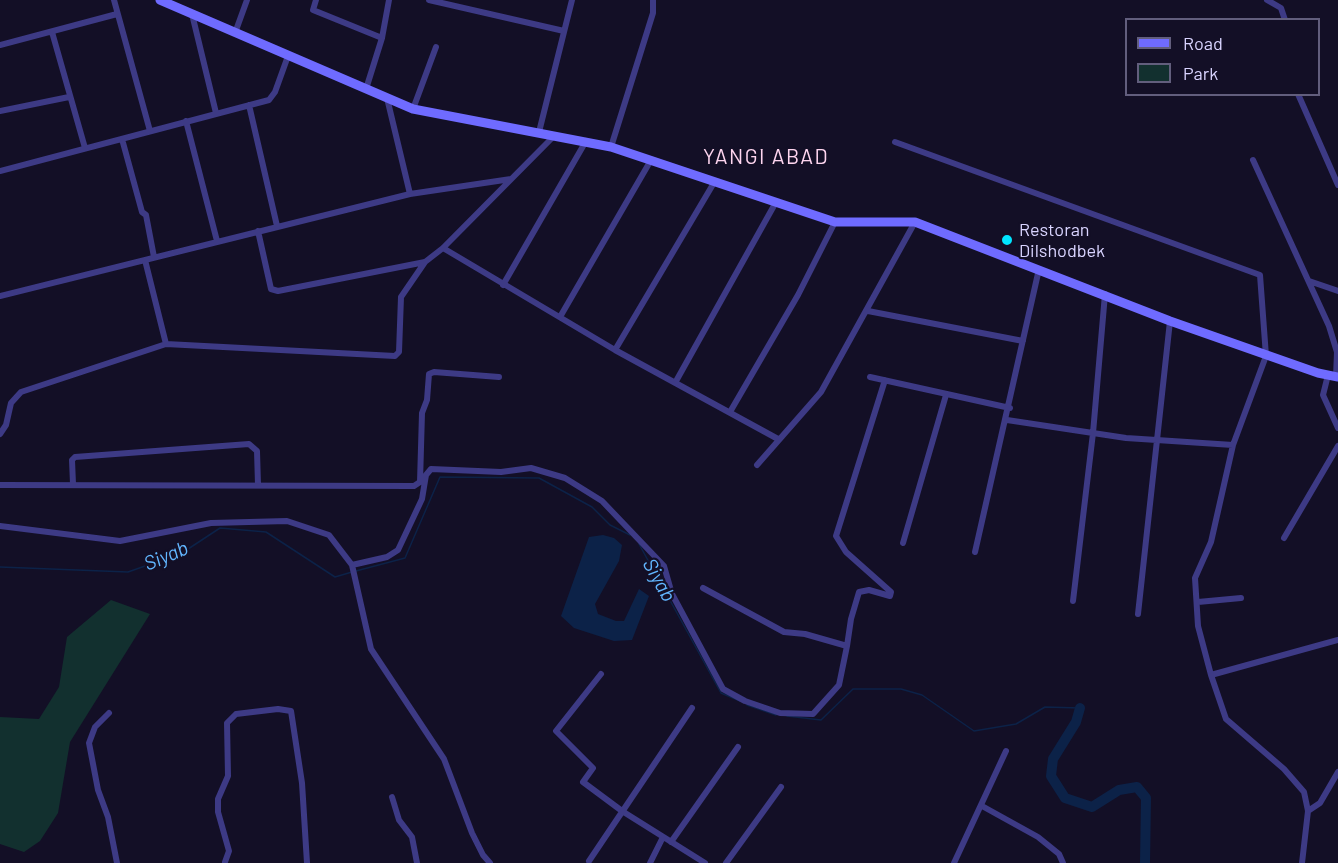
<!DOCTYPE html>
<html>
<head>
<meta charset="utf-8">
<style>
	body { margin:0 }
	#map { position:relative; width:1338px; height:863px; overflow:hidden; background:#130f26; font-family:Barlow,sans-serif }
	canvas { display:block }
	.legend { position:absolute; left:1125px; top:18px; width:195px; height:78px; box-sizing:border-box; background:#130f26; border:2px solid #625e7d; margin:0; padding:8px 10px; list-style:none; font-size:18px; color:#d9d4ff }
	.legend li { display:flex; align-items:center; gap:12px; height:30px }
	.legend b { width:30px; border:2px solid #625e7d }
</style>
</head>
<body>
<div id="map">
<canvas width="1338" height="863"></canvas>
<ul class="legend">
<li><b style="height:8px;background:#6f6bff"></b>Road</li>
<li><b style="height:16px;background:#12302f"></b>Park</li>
</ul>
</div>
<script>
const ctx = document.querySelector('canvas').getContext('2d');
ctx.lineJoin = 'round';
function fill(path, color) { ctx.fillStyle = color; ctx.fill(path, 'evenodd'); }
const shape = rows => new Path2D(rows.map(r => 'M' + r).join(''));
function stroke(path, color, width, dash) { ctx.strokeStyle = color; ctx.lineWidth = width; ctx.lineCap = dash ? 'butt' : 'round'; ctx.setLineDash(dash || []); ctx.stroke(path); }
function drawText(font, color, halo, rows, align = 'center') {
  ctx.font = font + ' Barlow,sans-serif'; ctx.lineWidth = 4.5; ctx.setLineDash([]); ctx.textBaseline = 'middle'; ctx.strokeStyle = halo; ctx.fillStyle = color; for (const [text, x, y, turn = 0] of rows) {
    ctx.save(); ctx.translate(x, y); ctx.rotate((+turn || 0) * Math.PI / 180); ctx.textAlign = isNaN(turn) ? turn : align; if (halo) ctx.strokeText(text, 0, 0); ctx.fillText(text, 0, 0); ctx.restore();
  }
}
fill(shape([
	[111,600,150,614,70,742,58,813,40,841,24,852,0,844,0,717,39,719,59,687,67,637]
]), '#12302f');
fill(shape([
	[603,535,614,538,622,545,619,561,595,604,598,614,616,621,624,621,639,589,649,596,632,640,614,641,574,628,561,616,589,537]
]), '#0c2248');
stroke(shape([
	[639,544,721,693,740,701],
	[0,567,128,572,182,553,220,528,266,532,335,577,352,572],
	[356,571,405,558,440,477,539,478,592,507,610,525,630,535],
	[747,705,776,715],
	[787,716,821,720,853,689,901,689,922,695,974,731,1016,724,1045,707,1080,708]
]), '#0c2248', 1.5);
stroke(shape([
	[1080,708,1076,722,1053,759,1051,776,1065,798,1092,807,1119,790,1137,787,1146,798,1145,863]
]), '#0c2248', 10);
stroke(shape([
	[114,0,150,131],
	[316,0,313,10,382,38],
	[429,0,564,31],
	[1267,0,1281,8,1285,20],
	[192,14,216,113],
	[52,32,85,148],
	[235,33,247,0],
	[0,45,117,14],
	[366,89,382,38,389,0],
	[1298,94,1338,185],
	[387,98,410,194],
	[249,105,277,226],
	[413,109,436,47],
	[0,111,69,97],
	[186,121,217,241],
	[539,132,572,0],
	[122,139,142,212,146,215,154,257],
	[895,142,1260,275,1266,356,1233,445,1211,542,1195,578,1198,626,1211,675,1226,719,1284,769,1304,792,1308,811,1302,863],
	[611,147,653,13,653,0],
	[1253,160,1329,326,1337,352,1336,377],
	[0,171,269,100,275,92,288,56],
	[258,231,271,289,278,291,425,262,443,248,552,138],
	[443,248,615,350,778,439],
	[145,260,166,344],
	[1309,281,1338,291],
	[503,285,586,141],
	[0,296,410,194,511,179],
	[868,311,1023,341],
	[560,317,651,160],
	[615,350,715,181],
	[1328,375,1323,395,1338,428],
	[870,377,1010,408],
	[675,383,776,202],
	[730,412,798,295,835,222],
	[1007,420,1126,438,1233,445],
	[0,434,6,425,11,403,21,392,166,344,395,356,399,352,401,297,425,262],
	[757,465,821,392,915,222],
	[73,484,72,460,75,457,249,444,257,451,258,485],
	[0,485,414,486,420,482,422,413,427,400,429,374,434,372,499,377],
	[0,526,120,541,211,523,287,521,329,535,352,565,371,649,444,759,472,833,483,855,490,863],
	[1284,538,1338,446],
	[903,543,946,395],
	[975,552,1039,269],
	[352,565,387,557,398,550,422,499,426,475,431,469,501,472,531,468,565,478,602,501,664,566,672,594,723,689,745,701,780,713,813,714,839,685,847,646],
	[703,588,784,632,805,634,847,646,851,619,859,592,869,590,890,596,891,592,846,552,836,536,885,380],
	[1073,601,1093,433,1105,294],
	[1198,602,1241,598],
	[1138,614,1170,321],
	[601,674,556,731,593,768,583,782,622,811,705,863],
	[1211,675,1338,640],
	[109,713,95,727,89,743,98,790,108,817,117,863],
	[392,797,399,820,412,837,417,863],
	[982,806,1038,837,1059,854,1063,863],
	[1308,811,1320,803,1338,772],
	[671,842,738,747],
	[589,861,692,708],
	[225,862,229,851,218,812,218,799,228,776,227,723,236,714,278,709,291,711,302,783,307,863],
	[650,863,663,837],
	[726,863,781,787],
	[954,863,1006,751]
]), '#3d3a85', 6);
stroke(shape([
	[160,0,413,109,611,147,835,222,915,222,1170,321,1318,373,1338,377]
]), '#6f6bff', 9);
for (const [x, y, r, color] of [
	[1007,240,6,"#00e5ff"]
]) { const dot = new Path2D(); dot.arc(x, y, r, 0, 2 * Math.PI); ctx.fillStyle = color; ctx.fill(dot); stroke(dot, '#130f26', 2); }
drawText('18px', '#d9d4ff', '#130f26', [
	["Restoran",1019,230],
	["Dilshodbek",1019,251]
], 'left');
drawText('italic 20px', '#62b6ff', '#130f26', [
	["Siyab",166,556,-23],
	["Siyab",659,580,61]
]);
ctx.letterSpacing = '1.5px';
drawText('21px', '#ffd6f0', '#130f26', [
	["YANGI ABAD",766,157]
]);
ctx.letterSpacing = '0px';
</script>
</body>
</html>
